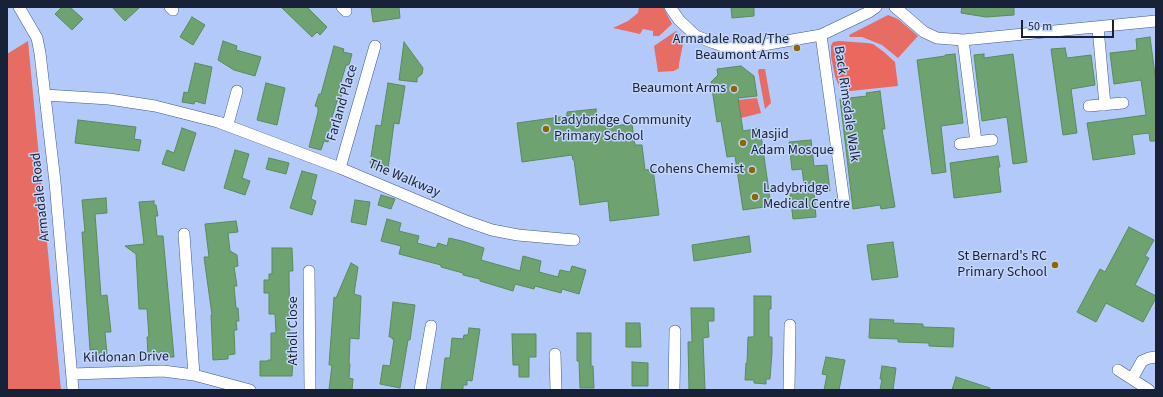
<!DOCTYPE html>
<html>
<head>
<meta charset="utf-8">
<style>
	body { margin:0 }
	#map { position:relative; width:1163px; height:397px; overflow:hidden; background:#b3c9fa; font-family:"Source Sans 3",sans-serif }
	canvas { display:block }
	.frame { position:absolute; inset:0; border:8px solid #172138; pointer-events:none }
	.scale { position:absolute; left:1021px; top:20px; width:93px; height:18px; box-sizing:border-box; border:2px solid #172138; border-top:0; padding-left:5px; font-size:12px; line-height:14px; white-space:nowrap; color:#172138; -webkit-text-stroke:3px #c5d6fb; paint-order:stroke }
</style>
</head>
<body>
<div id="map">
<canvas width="1163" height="397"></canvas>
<div class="frame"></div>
<div class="scale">50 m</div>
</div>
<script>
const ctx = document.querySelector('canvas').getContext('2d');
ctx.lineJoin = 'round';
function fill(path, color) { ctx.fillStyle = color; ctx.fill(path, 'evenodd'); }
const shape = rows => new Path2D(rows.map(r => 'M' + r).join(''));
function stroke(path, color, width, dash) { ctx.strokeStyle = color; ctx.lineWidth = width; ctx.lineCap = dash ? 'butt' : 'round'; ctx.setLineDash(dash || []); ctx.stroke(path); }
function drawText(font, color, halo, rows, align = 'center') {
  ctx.font = font + ' "Source Sans 3",sans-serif'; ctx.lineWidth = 3; ctx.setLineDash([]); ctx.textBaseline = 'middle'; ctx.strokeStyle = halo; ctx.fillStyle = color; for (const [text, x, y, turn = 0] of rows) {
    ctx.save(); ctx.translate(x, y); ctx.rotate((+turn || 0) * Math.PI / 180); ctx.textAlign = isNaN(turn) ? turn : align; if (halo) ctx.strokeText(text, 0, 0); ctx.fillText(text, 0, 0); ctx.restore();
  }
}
fill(shape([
	[639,7,663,7,672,24,659,36,653,36,653,31,643,29,640,34,613,28,628,21,638,13],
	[888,15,898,19,918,36,898,58,882,45,862,37,850,37,849,35],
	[676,31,684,39,679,64,679,68,674,71,658,72,654,46],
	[28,41,61,390,7,390,7,54],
	[759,69,765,69,771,103,765,109,758,71],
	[757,98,761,113,741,118,738,100]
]), '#e76c64');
fill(shape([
	[839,41,867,43,873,44,884,52,895,62,898,86,841,92,835,76,831,56,831,46,833,42]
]), '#eb685f');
const building = shape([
	[62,7,70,7,83,19,72,30,55,14,62,7],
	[112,7,140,7,125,21,112,7],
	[281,7,307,7,327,27,320,35,317,32,312,37,281,7],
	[371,7,399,7,400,18,373,22,371,7],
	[731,7,754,7,754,16,732,18,731,7],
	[962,7,1014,7,1014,15,986,17,961,13,962,7],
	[192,17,205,25,193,45,180,37,192,17],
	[1150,37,1156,82,1156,141,1150,141,1149,133,1132,135,1135,154,1093,160,1087,123,1146,115,1141,80,1114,84,1110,53,1137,50,1136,39,1150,37],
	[223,41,237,46,236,50,261,57,255,76,234,70,218,60,223,41],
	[404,42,423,68,422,74,417,78,417,82,399,80,404,42],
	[334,46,344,49,343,52,352,54,349,65,346,65,339,89,343,90,340,101,337,101,330,124,333,125,328,142,324,141,321,150,309,147,318,112,318,107,315,106,319,94,321,94,334,46],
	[1065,48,1067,58,1091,55,1095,85,1071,89,1077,133,1063,135,1051,49,1065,48],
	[955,54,963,123,941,126,946,172,932,174,917,60,945,56,945,55,955,54],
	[984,54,984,58,1013,54,1027,162,1013,164,1007,117,982,121,974,55,984,54],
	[195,63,212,67,205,104,195,101,194,104,182,102,184,92,188,93,195,63],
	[741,66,754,76,757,96,738,98,743,131,760,128,771,206,743,210,735,156,727,157,721,121,717,122,711,82,718,75,717,69,741,66],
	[266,83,285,88,277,125,257,120,266,83],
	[388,83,405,86,399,124,394,123,388,169,371,167,372,164,370,163,376,125,381,126,388,83],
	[880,91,885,129,882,129,895,207,881,209,880,205,853,209,840,99,867,96,866,93,880,91],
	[596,109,597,121,611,119,612,126,632,124,635,145,642,145,645,170,653,169,659,215,610,221,608,201,580,205,574,160,573,160,572,155,522,162,517,123,567,116,567,112,596,109],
	[78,120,136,127,134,139,141,140,139,151,75,143,78,120],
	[182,128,196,133,184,171,162,164,167,150,174,153,182,128],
	[811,140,814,166,827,165,830,191,814,192,816,217,793,219,790,194,805,192,802,169,792,170,789,142,811,140],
	[235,150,249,154,242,178,250,181,245,195,224,188,235,150],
	[998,156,1000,167,998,167,1001,192,954,198,950,163,998,156],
	[269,158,289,163,286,174,266,169,269,158],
	[302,171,317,175,311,199,316,201,312,215,290,208,302,171],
	[381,195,395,199,391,209,378,205,381,195],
	[106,198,107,213,95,214,101,296,107,295,111,332,105,332,107,354,98,355,97,349,90,350,82,232,85,232,82,200,106,198],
	[355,200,370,202,366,225,351,222,355,200],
	[154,201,154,205,156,205,158,216,155,216,157,236,163,236,174,357,165,357,164,352,148,354,147,337,149,337,147,309,139,309,136,254,125,246,144,244,139,202,154,201],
	[387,219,401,223,399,231,419,236,417,243,436,248,438,243,447,246,449,238,462,241,484,248,481,260,520,271,523,256,541,261,539,272,558,277,560,270,570,272,572,266,586,270,579,294,562,289,561,293,535,286,534,289,515,284,513,291,480,281,480,279,463,275,463,273,441,267,441,265,399,254,401,246,381,241,387,219],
	[236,221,238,232,228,233,230,251,237,255,238,266,234,267,237,286,234,286,236,308,238,308,239,321,236,321,237,330,234,330,235,354,228,355,228,359,213,360,211,315,212,315,204,257,209,257,205,224,236,221],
	[1129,227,1154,240,1145,256,1149,258,1135,285,1156,296,1156,298,1143,322,1106,303,1096,322,1077,312,1100,269,1105,272,1129,227],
	[749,236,751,252,694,261,692,245,749,236],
	[893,242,898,277,872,280,867,245,893,242],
	[272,248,292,248,293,271,289,271,290,360,293,360,292,376,260,376,260,361,268,361,268,360,271,360,271,333,276,333,275,314,269,314,269,293,264,293,264,280,269,280,269,274,272,274,272,248],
	[351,263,358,267,354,294,361,296,359,339,350,338,349,363,350,364,349,378,353,379,352,390,329,390,332,365,329,365,334,297,336,298,351,263],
	[754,296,771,296,771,309,769,309,769,337,772,337,772,352,770,379,766,379,766,384,754,383,754,380,745,380,746,363,747,363,748,337,754,337,754,296],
	[393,302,415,305,410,340,408,340,400,388,380,384,383,365,390,366,394,339,392,339,392,337,389,337,393,302],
	[691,308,714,308,714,321,708,321,709,337,703,338,705,390,689,390,688,342,692,342,691,308],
	[870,319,894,320,893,323,923,324,923,327,954,328,953,347,929,346,929,343,898,342,898,339,869,338,870,319],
	[626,323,640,323,641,347,626,347,626,323],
	[469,328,480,329,472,381,467,380,467,385,463,385,463,390,441,390,445,358,450,358,452,338,463,339,464,335,468,335,469,328],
	[577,333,591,333,591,366,593,366,594,388,580,388,579,361,577,361,577,333],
	[512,334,536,334,536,357,529,357,529,377,519,377,519,365,513,365,512,334],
	[826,357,845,360,839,390,824,390,827,375,822,374,826,357],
	[632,362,648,363,648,386,632,386,632,362],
	[882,366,896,368,893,390,880,390,882,379,880,379,882,366],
	[956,377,990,388,989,390,952,390,956,377]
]);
fill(building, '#6ea271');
stroke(building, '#588b5c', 1);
const minor = shape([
	[19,7,37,38,40,53,55,182,73,390],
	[170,7,173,10],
	[342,7,346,11],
	[670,7,679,20,696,36,714,43,729,48,763,45,821,35,869,12,876,7],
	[895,7,924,32,937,38,963,40,1156,21],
	[1098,28,1105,105],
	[821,35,844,201],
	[963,40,976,142],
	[45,95,109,99,155,106,218,122,340,168,466,221,492,230,518,235,574,240],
	[1089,106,1123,103],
	[228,124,237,91],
	[960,144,992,140],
	[340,168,375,46],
	[184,234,194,375],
	[309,271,310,390],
	[555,354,556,390],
	[1118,370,1149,390],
	[72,374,163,371,194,375,250,390],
	[1132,379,1142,361,1149,358,1156,357],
	[420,390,431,326],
	[674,390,675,331],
	[789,390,790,325]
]);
stroke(minor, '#41578c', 12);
stroke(minor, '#fff', 11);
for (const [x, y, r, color] of [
	[797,48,4,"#8a6807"],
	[734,89,4,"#8a6807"],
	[546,129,4,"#8a6807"],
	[743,143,4,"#8a6807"],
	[752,170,4,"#8a6807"],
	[755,197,4,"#8a6807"],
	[1055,265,4,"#8a6807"]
]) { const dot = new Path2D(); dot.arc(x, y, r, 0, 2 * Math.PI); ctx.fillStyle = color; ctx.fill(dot); stroke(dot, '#c5d6fb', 1.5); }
drawText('14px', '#172138', '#c5d6fb', [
	["Armadale Road/The",789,40],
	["Beaumont Arms",789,56],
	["Beaumont Arms",726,89],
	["Ladybridge Community",554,121,"left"],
	["Primary School",554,137,"left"],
	["Masjid",751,135,"left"],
	["Adam Mosque",751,151,"left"],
	["Cohens Chemist",744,170],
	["Ladybridge",763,189,"left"],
	["Medical Centre",763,205,"left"],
	["St Bernard's RC",1047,257],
	["Primary School",1047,273]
], 'right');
drawText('14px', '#172138', '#c5d6fb', [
	["Farland Place",343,103,-74],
	["Back Rimsdale Walk",846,104,82],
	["The Walkway",404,179,23],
	["Armadale Road",41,197,-96],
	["Atholl Close",294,331,-90],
	["Kildonan Drive",126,358,-1]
]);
</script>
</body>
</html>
